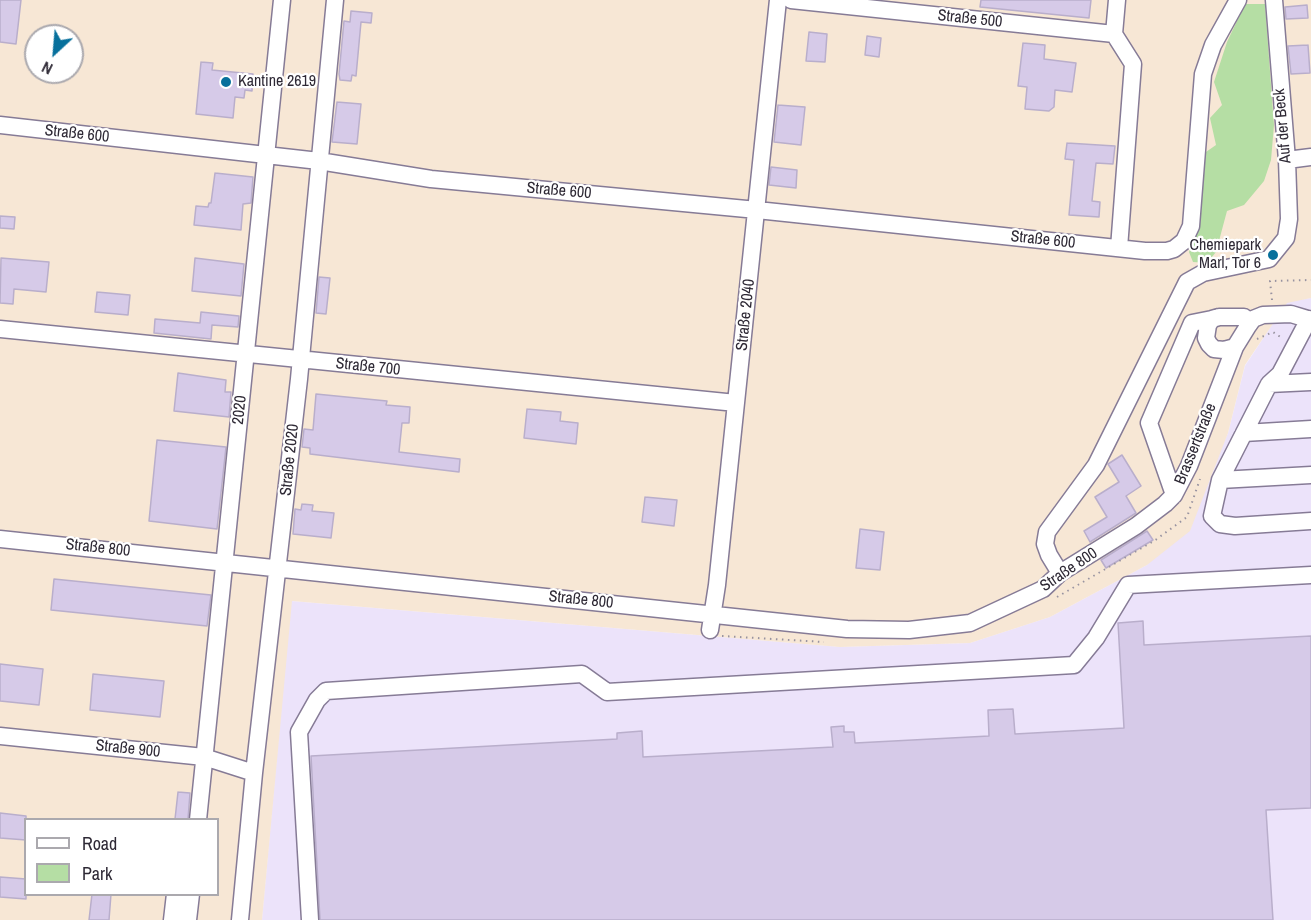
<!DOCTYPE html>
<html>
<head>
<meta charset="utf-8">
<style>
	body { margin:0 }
	#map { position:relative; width:1311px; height:920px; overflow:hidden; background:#f6f1fe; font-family:"Archivo Narrow",sans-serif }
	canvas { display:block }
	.legend { position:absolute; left:24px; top:818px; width:195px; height:78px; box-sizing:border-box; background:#fff; border:2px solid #aba9ae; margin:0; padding:8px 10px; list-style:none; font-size:18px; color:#2e2935 }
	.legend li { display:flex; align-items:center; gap:12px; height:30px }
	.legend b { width:30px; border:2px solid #aba9ae }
	.north { position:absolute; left:24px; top:24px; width:60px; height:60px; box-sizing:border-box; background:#fff; border:2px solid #aba9ae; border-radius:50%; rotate:206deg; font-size:16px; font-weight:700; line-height:24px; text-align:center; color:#2e2935 }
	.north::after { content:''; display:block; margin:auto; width:21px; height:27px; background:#07709c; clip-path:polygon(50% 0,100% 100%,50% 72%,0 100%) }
</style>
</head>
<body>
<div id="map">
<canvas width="1311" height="920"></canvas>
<ul class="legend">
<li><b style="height:8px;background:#fff"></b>Road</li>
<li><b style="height:16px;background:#b5dea4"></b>Park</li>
</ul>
<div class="north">N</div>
</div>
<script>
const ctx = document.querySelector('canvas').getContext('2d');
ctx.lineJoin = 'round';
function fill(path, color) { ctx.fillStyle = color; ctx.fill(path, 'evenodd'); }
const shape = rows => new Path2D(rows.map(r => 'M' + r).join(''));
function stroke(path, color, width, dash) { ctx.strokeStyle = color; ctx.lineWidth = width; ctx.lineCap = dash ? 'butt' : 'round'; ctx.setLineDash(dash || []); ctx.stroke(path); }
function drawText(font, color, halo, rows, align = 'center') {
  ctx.font = font + ' "Archivo Narrow",sans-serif'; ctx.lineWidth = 4.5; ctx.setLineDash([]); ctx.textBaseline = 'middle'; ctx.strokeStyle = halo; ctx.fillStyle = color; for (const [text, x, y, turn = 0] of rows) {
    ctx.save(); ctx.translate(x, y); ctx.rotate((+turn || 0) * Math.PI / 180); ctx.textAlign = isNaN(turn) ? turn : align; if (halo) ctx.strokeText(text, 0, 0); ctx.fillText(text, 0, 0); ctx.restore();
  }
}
fill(shape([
	[1311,298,1311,920,262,920,291,601,840,647,970,643,1050,617,1147,565,1214,464,1228,433,1245,366,1287,302]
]), '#ece3fa');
fill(shape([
	[0,0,1311,0,1311,298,1287,303,1245,365,1228,433,1190,531,1147,565,1050,617,970,643,840,647,292,601,262,920,0,920],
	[36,36,72,36,72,72,36,72],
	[26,820,218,820,218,894,26,894]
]), '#f7e7d5');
fill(shape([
	[1245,4,1265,4,1274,125,1271,160,1264,181,1244,205,1227,211,1216,252,1207,263,1193,262,1189,252,1198,228,1202,203,1203,154,1216,145,1210,118,1222,105,1214,82,1227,42]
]), '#b5dea4');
const building = shape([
	[0,0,21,0,16,44,0,42,0,0],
	[981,0,1091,0,1089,18,980,7,981,0],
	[1307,5,1308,18,1286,19,1285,7,1307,5],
	[351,11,372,13,371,23,361,22,356,76,352,75,351,81,340,80,339,74,344,21,350,22,351,11],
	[809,32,827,34,825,62,806,61,809,32],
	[867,36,881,38,879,57,865,55,867,36],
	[1023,43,1045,45,1044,59,1076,63,1072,92,1055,90,1054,107,1049,111,1025,109,1027,87,1018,86,1023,43],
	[1308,45,1310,73,1291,74,1288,46,1308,45],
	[201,62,213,63,212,70,253,74,252,91,245,90,244,98,235,97,233,118,196,114,201,62],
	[337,102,361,104,357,144,332,142,337,102],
	[778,105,805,107,801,145,774,142,778,105],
	[1067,143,1115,146,1113,164,1096,163,1092,201,1100,202,1099,217,1069,215,1074,160,1065,159,1067,143],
	[771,167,797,170,796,188,769,185,771,167],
	[215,173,253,177,251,203,243,204,241,230,194,225,196,206,208,207,209,203,211,203,215,173],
	[0,216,15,217,14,229,0,228,0,216],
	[1,258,49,262,46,292,14,289,13,304,0,303,1,258],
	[195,258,244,264,241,296,192,291,195,258],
	[319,277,330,278,326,314,316,313,319,277],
	[97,292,130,295,128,315,95,312,97,292],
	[201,312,239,316,238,327,212,325,211,339,154,333,155,319,200,323,201,312],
	[178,373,226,380,225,392,231,392,229,417,174,411,178,373],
	[316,394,387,401,386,405,410,407,409,423,402,423,399,452,460,459,459,472,310,454,310,448,302,447,304,429,313,430,316,394],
	[527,409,561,412,560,421,578,423,576,444,524,438,527,409],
	[157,440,226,447,217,529,149,521,157,440],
	[1122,455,1141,486,1126,496,1136,513,1090,542,1084,531,1107,517,1095,497,1119,482,1108,464,1122,455],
	[645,497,677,500,674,526,642,522,645,497],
	[302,504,313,505,312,511,334,513,331,538,293,534,295,509,301,510,302,504],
	[860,529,884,532,880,570,856,568,860,529],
	[1147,531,1153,540,1106,568,1101,560,1147,531],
	[54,579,211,595,207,626,51,610,54,579],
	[1143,621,1144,645,1311,636,1311,808,1266,810,1273,920,320,920,311,756,617,739,617,733,642,731,643,757,833,747,831,727,844,726,844,732,854,732,855,743,989,736,988,710,1013,709,1015,734,1124,728,1118,623,1143,621],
	[0,664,43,669,39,705,0,701,0,664],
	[93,674,164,681,160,717,90,710,93,674],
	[178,792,190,793,188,819,175,819,178,792],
	[0,813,26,816,26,840,0,838,0,813],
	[0,877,26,879,26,899,0,897,0,877],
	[92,894,111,894,109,920,89,920,92,894]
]);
fill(building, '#d6cae8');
stroke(building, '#b9aecb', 1.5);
const minor = shape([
	[791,0,1114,34],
	[1117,0,1114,34,1133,64,1119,248],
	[0,125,319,161,431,179,757,210,1145,251,1167,251,1174,249,1184,241,1191,226,1203,74,1213,45,1238,0],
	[1287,160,1311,157],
	[1219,317,1244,317,1247,320,1248,326,1235,347,1224,350,1214,349,1209,344,1206,338,1208,325,1212,319,1219,317],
	[1309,319,1280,374,1269,384,1311,382],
	[1248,326,1253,319,1263,315,1291,314,1311,320],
	[0,329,736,403],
	[1269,384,1220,480,1212,516,1220,524,1235,526,1311,521],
	[1244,433,1311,429],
	[1220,480,1311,475],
	[1174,495,1149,423,1192,323,1212,319],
	[0,539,847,629,909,630,970,623,1043,589,1060,573,1136,526,1165,504,1174,495,1189,466,1235,347],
	[1060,573,1049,555,1045,544,1047,532,1096,465,1187,282,1203,273,1269,259,1286,238,1289,219,1287,160,1274,0],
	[710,630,717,585,778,0],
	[0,736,204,757,254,773],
	[198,820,282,0],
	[172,920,175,894],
	[188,920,191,894],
	[240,920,254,773,299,379,335,0],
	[310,920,299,732,317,700,326,691,582,674,607,692,1074,665,1096,638,1128,585,1311,575]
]);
stroke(minor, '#867b96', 19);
stroke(shape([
	[1272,300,1270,281,1311,280],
	[1257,339,1273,332,1282,338],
	[1057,597,1154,541,1187,517,1200,479],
	[722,636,824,642]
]), '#9893a0', 2, [1.5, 4.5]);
stroke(minor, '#fff', 16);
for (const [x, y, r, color] of [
	[226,82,6,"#07709c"],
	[1273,255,6,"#07709c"]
]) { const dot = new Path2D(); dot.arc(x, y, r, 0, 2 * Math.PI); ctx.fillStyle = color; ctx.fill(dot); stroke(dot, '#fff', 2); }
drawText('16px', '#2e2935', '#fff', [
	["Straße 500",970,19,6],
	["Auf der Beck",1283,126,-95],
	["Straße 600",77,134,6],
	["Straße 600",559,191,5],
	["Straße 600",1043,240,6],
	["Straße 2040",746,315,-84],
	["Straße 700",368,367,6],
	["2020",240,410,-84],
	["Brassertstraße",1196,444,-68],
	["Straße 2020",290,460,-84],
	["Straße 800",98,548,6],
	["Straße 800",1069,570,-34],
	["Straße 800",581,600,6],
	["Straße 900",128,749,6]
]);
drawText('16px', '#2e2935', '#fff', [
	["Kantine 2619",238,82],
	["Chemiepark",1261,246,"right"],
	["Marl, Tor 6",1261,264,"right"]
], 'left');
</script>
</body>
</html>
